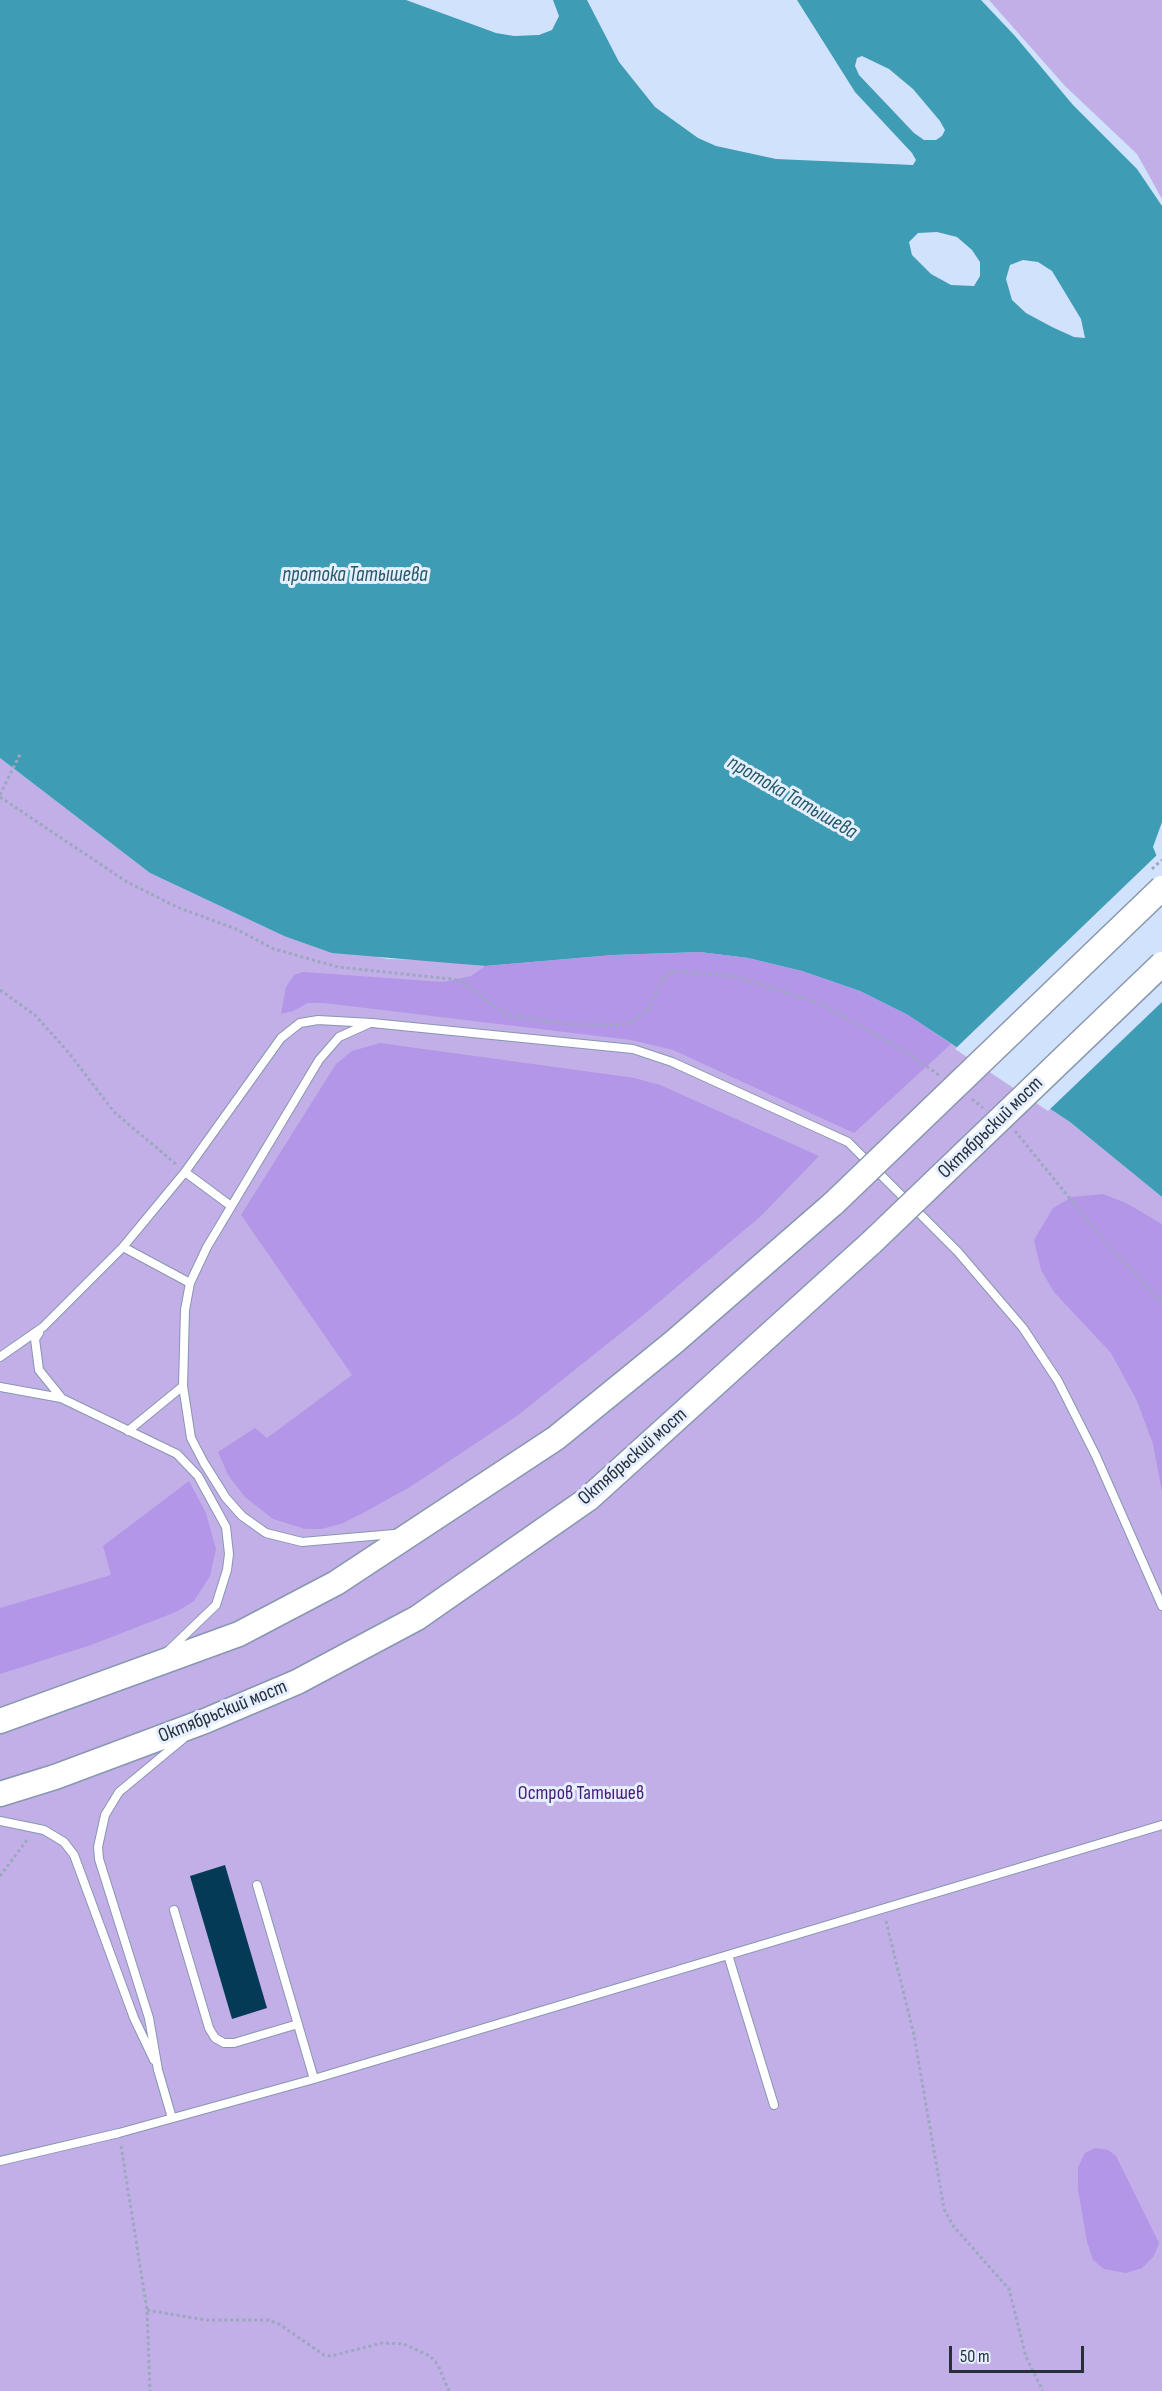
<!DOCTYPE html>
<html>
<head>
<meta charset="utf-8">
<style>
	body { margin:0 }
	#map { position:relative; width:1162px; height:2391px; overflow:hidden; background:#d1e2fd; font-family:"Sofia Sans Condensed",sans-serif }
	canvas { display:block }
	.scale { position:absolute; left:949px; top:2346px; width:135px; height:27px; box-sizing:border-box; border:3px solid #292f39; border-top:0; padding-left:8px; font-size:18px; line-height:21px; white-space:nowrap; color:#292f39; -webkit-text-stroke:4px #e5efff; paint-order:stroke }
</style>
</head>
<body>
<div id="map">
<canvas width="1162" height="2391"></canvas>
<div class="scale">50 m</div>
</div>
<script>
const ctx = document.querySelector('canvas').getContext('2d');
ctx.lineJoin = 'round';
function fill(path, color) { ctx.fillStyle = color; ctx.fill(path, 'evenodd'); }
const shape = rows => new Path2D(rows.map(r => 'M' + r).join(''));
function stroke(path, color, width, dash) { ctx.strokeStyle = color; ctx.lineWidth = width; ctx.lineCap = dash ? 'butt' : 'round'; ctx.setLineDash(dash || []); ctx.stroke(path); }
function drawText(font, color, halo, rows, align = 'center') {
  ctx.font = font + ' "Sofia Sans Condensed",sans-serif'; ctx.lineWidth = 6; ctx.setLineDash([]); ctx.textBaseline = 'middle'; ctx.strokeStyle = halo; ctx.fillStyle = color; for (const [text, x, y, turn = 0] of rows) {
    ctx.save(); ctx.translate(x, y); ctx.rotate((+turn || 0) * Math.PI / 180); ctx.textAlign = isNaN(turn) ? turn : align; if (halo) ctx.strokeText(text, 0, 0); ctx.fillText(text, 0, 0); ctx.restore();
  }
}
fill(shape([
	[989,0,1162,0,1162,199,1137,154,1065,86],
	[0,758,150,873,284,936,387,959,430,960,908,1015,1070,1122,1162,1197,1162,2391,0,2391]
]), '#c2afe8');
fill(shape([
	[700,952,748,958,802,971,860,991,908,1015,951,1044,854,1133,673,1050,631,1040,324,1003,308,1003,293,1011,281,1014,286,987,294,975,303,972,443,982,471,976,485,966,613,955],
	[380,1043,635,1078,660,1085,819,1156,761,1216,641,1317,517,1416,410,1487,363,1513,341,1524,321,1529,305,1529,273,1519,245,1497,228,1475,218,1452,255,1428,267,1438,352,1375,241,1215,336,1064,352,1051],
	[1103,1194,1126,1203,1162,1224,1162,1492,1153,1444,1137,1401,1111,1353,1054,1292,1041,1270,1034,1240,1053,1208,1072,1197],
	[189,1481,206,1513,216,1549,210,1576,194,1601,176,1612,91,1645,0,1674,0,1608,111,1575,103,1546],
	[1095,2148,1108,2150,1116,2156,1159,2243,1154,2256,1142,2268,1126,2273,1104,2269,1093,2260,1087,2242,1078,2189,1078,2167,1085,2153]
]), '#b396e7');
fill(shape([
	[0,0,406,0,496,33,514,36,539,35,552,30,559,16,553,0,587,0,619,62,655,107,698,138,716,146,776,159,913,165,916,160,912,153,855,92,797,0,981,0,1015,36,1073,105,1137,169,1162,206,1162,822,1153,847,1162,869,1162,1197,1070,1122,908,1015,860,991,802,971,748,958,700,952,613,955,485,966,332,953,284,936,150,873,0,758],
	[862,56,889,69,913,89,940,121,945,130,942,136,936,140,924,140,914,133,859,75,855,66,857,58],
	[937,232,957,237,972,250,980,262,980,276,974,286,951,285,931,274,912,255,909,242,918,233],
	[1023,260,1038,262,1052,271,1081,319,1085,338,1074,337,1052,327,1026,313,1012,300,1006,279,1010,265]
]), '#3e9cb5');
fill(shape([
	[1159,853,1162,861,1162,1002,1048,1111,955,1049]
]), '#d1e2fd');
fill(shape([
	[225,1865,267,2008,232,2019,190,1876]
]), '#053a56');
const lane = shape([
	[368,1024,339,1037,319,1060,207,1247,190,1283,185,1310,183,1386,191,1438,204,1463,226,1498,242,1516,266,1533,302,1542,394,1534],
	[185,1172,231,1206],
	[123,1247,190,1283],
	[39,1333,35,1339,39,1370,60,1396],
	[0,1357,43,1327,123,1247,185,1172,281,1038,300,1023,318,1020,372,1023,633,1049,672,1062,848,1142,958,1252,1023,1328,1058,1381,1096,1456,1162,1606],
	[0,1387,61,1398,177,1454,198,1476,226,1527,229,1554,227,1570,216,1605,167,1652],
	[128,1431,183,1386],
	[0,1821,44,1830,64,1842,74,1855,134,2018,154,2060],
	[257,1885,314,2079],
	[174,1910,209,2028,215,2038,224,2043,234,2043,298,2024],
	[728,1955,774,2105],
	[172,2118,158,2070,149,2018,99,1859,98,1847,105,1815,119,1792,183,1739],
	[0,2161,119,2133,314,2079,1162,1825]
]);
const primary = shape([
	[0,1721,239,1634,336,1583,556,1438,674,1342,834,1203],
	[0,1794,55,1777,205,1721,297,1682,417,1618,588,1499,872,1242]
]);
stroke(lane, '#8797af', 10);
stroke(primary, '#8797af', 27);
stroke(shape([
	[0,795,20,754],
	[0,797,127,882,177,907,236,929,274,949,338,967,460,980,506,1015,569,1024,619,1025,632,1022,649,1008,662,980,670,971,734,976,822,1004,908,1053,940,1076],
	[0,990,35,1015,69,1053,114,1112,177,1165],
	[972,1099,983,1108],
	[1015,1131,1102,1238,1162,1303],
	[0,1876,27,1840],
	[886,1921,914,2035,944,2209,954,2227,1009,2289,1026,2357,1043,2391],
	[121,2146,147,2310,150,2391],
	[147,2310,206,2320,268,2320,279,2324,324,2355,331,2356,382,2343,404,2344,430,2356,438,2365,449,2391]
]), '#9ba8be', 3, [3, 3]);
stroke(lane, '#fff', 8);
stroke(primary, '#fff', 24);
const primaryBridge = shape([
	[834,1203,1162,888],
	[872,1242,1162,964]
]);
stroke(primaryBridge, '#8797af', 27, []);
stroke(shape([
	[1152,869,1162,860]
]), '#9ba8be', 3, [3, 3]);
stroke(primaryBridge, '#fff', 24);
drawText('20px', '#292f39', '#e5efff', [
	["Октябрьский мост",991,1128,-44],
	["Октябрьский мост",633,1457,-41],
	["Октябрьский мост",223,1712,-22]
]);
drawText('20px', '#471b78', '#e5efff', [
	["Остров Татышев",581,1794]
]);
drawText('italic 21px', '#255967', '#e5efff', [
	["протока Татышева",355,576],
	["протока Татышева",792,798,30]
]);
</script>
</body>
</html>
